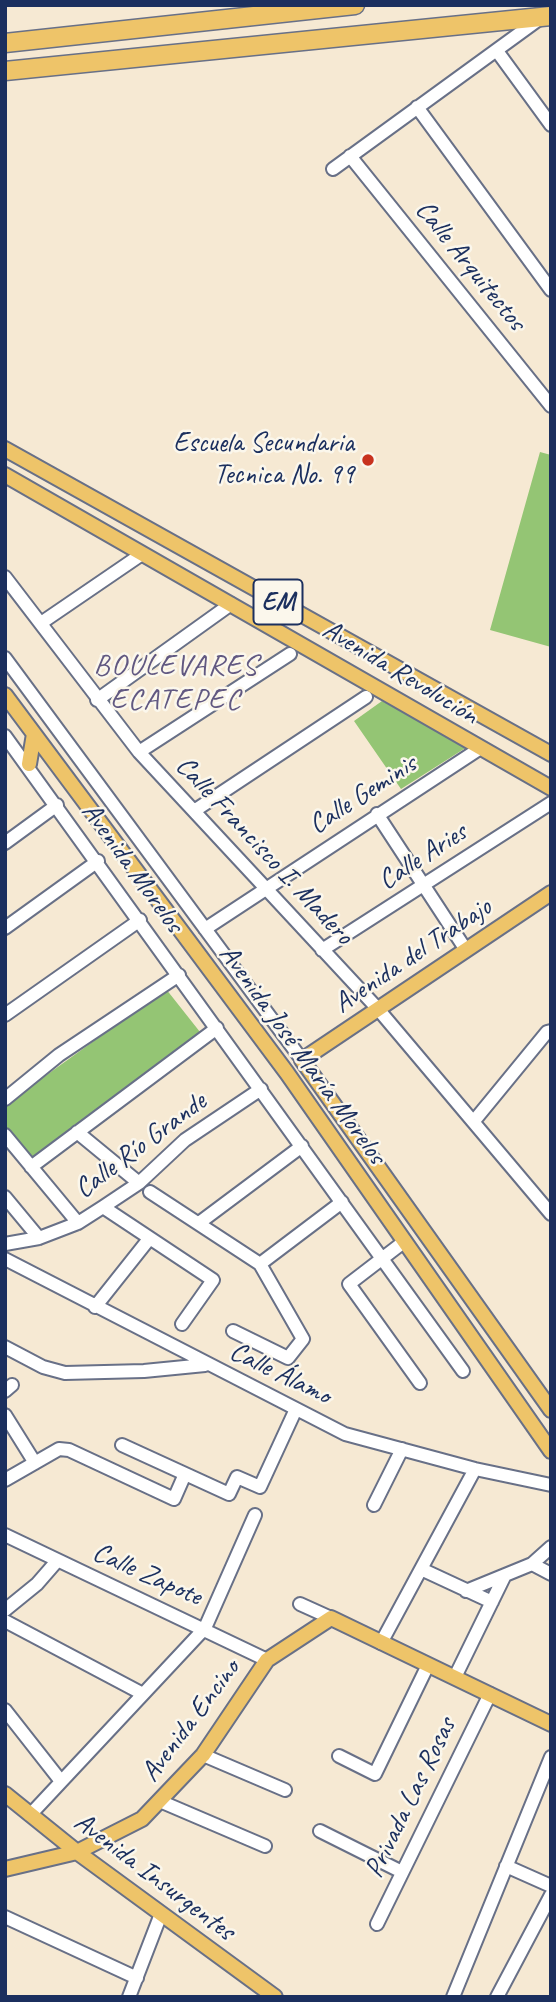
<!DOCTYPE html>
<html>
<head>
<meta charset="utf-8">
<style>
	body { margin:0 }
	#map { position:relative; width:556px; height:2002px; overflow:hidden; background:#f6e9d3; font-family:Caveat,sans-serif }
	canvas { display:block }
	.frame { position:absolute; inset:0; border:7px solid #1b2f5e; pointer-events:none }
</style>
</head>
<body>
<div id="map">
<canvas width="556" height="2002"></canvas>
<div class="frame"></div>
</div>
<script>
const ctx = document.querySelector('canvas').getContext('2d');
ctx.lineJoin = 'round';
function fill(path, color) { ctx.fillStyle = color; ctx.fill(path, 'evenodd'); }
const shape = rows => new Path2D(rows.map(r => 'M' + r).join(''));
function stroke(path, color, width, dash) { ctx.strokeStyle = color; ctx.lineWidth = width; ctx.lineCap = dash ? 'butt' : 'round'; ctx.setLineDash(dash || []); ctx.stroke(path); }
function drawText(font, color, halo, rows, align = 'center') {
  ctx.font = font + ' Caveat,sans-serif'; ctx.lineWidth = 5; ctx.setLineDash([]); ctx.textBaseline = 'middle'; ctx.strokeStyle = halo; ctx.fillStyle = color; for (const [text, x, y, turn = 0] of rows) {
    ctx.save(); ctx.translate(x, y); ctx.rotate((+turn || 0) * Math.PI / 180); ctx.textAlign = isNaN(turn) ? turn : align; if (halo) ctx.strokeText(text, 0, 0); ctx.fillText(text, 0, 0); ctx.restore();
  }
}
fill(shape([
	[540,452,551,455,551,647,490,630],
	[382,701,467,747,401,789,354,721],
	[166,989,200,1032,31,1160,5,1126,5,1105]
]), '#94c574');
const minor = shape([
	[497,51,551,125],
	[417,107,551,290],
	[350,156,551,406],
	[333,169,542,17],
	[5,577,139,752,378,1009,551,1214],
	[41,623,142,554],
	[5,658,302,1060],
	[97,700,231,604],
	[5,736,463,1371],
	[139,752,290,654],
	[194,811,366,697],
	[377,814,466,950],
	[5,843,57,805],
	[5,928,98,861],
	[205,929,479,749],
	[322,950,551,803],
	[5,1015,140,920],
	[5,1099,59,1055,179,975],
	[474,1121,547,1032,551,1031],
	[77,1132,139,1183],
	[5,1135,78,1223],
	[31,1167,217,1028],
	[150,1192,260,1264,303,1339,288,1358,233,1331],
	[5,1197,39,1238],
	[103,1207,213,1280,182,1324],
	[199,1223,302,1146],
	[405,1241,349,1284,420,1383],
	[5,1244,39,1238,78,1223,103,1207,139,1183,185,1140,261,1089],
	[5,1259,345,1434,475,1469,551,1485],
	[260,1264,342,1202],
	[95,1307,149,1239],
	[5,1347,43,1367,65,1373,144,1371,205,1365],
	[5,1391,12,1385],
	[5,1415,35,1463],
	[122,1445,229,1494,237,1477,260,1487,296,1409],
	[5,1480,59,1449,69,1450,174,1499,185,1474],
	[374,1505,402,1449],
	[5,1535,267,1660],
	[532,1564,551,1574],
	[421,1569,492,1602],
	[466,1591,532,1564,551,1547],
	[300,1604,331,1618],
	[5,1610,37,1584,57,1561],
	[5,1621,143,1694],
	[381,1643,475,1469],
	[455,1677,504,1577],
	[5,1710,60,1780],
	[203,1755,285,1790],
	[339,1756,375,1774,428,1665],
	[162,1802,265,1846],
	[30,1815,205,1628,255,1515],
	[320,1831,402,1872],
	[506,1866,551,1886],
	[5,1917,137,1978],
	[377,1924,490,1694],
	[129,1997,161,1914],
	[453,1997,551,1757],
	[497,1997,551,1895]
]);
const major = shape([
	[5,449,551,754],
	[5,475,551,788],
	[5,695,287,1073,551,1451],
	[29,764,34,734],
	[551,893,302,1060,551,1410],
	[5,1794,77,1852,275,1997],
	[5,1869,77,1852,142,1819,203,1755,267,1660,331,1618,551,1724]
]);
const highway = shape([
	[5,43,355,5],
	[5,71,551,16]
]);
stroke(minor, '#687087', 16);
stroke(major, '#687087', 18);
stroke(highway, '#687087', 21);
stroke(minor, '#fff', 12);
stroke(major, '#eec469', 14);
stroke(highway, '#eec469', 18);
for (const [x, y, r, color] of [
	[368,460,7,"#c8321e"]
]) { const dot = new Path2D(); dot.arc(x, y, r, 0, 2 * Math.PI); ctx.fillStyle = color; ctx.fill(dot); stroke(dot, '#fbf7ec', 2.5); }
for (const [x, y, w] of [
	[278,602,49]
]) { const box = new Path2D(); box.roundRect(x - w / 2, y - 22.5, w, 45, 5); ctx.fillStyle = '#fbf7ec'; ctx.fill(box); stroke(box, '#1b2f5e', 2); }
drawText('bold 26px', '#1b2f5e', null, [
	["EM",278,602]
]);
drawText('28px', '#1b2f5e', '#fbf7ec', [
	["Calle Arquitectos",470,266,51],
	["Avenida Revolución",400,673,31],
	["Calle Geminis",363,795,-33],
	["Calle Francisco I. Madero",264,851,47],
	["Calle Aries",423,857,-33],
	["Avenida Morelos",132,868,54],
	["Avenida del Trabajo",413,956,-34],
	["Avenida José María Morelos",302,1055,54],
	["Calle Río Grande",141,1146,-37],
	["Calle Álamo",280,1374,26],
	["Calle Zapote",147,1575,24],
	["Avenida Encino",191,1721,-53],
	["Privada Las Rosas",411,1798,-64],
	["Avenida Insurgentes",154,1877,37]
]);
drawText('28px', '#1b2f5e', '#fbf7ec', [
	["Escuela Secundaria",354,444],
	["Tecnica No. 99",354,476]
], 'right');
ctx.letterSpacing = '2px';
drawText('30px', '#615881', '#fbf7ec', [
	["BOULEVARES",176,666],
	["ECATEPEC",176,700]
]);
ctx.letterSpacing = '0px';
</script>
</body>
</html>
